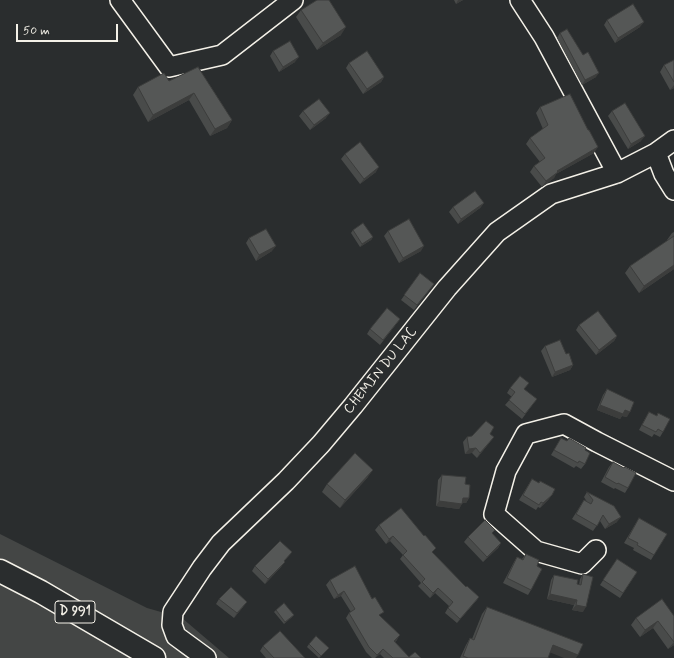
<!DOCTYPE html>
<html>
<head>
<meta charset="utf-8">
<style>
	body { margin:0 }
	#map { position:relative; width:674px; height:658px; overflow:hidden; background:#2a2d2e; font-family:Mynerve,sans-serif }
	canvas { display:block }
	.scale { position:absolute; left:16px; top:24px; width:102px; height:18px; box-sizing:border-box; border:2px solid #f4f1e8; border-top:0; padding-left:5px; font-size:12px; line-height:14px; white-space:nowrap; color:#f4f1e8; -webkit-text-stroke:3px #2a2d2e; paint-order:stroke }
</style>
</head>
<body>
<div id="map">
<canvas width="674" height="658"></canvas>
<div class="scale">50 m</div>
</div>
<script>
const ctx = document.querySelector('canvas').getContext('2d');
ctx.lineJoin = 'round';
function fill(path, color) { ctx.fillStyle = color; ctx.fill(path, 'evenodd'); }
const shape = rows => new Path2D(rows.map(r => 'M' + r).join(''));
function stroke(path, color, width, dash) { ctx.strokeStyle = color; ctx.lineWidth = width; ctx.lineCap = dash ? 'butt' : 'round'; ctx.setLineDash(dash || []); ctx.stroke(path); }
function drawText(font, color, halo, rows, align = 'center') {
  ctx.font = font + ' Mynerve,sans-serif'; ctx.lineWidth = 3; ctx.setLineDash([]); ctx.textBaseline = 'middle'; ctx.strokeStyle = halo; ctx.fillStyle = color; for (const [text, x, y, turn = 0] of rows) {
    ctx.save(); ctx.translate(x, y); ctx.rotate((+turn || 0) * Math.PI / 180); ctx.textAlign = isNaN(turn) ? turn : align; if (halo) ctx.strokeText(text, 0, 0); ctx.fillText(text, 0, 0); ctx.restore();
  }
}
fill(shape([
	[0,534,147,608,182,618,229,658,0,658]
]), '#444645');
const minor = shape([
	[120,0,169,67,222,55,293,0],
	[520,0,544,37,617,173],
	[656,153,664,174,674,190],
	[596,550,582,564,536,551,494,514,506,471,526,434,564,424,597,442,674,481],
	[206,658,176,636,172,625,173,612,202,568,221,543,286,481,321,444,353,406,447,288,497,232,551,194,617,173,656,153,674,140]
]);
const major = shape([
	[0,571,41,592,154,658]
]);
stroke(minor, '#f4f1e8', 22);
stroke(major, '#f4f1e8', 25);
stroke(minor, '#2a2d2e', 19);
stroke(major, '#2a2d2e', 22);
fill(shape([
	[454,0,463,0,456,4],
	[301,10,341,35,317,50,296,17],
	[607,20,640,27,615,43,604,25],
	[560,33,596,77,582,85,557,38],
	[273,51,295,62,279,72,270,56],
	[674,60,674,88,670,90,660,72,664,65],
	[349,63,384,77,381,82,363,94,346,68],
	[198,67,232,120,227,128,210,136,189,100,148,122,133,95,138,87,169,81],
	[540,107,594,153,556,174,554,178,542,187,530,172,534,166,540,162,526,144,530,138,543,129,536,113],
	[303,111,326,118,310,130,299,116],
	[612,111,641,141,628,149,608,116],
	[345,154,376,172,360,184,341,159],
	[484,203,480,208,458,224,449,212,453,207],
	[353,230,373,237,371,240,360,247,351,233],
	[388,231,421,251,399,263,384,236],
	[674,232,674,269,639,293,625,273,630,266,667,241,667,240,672,233],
	[249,238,272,251,256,261,246,243],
	[420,273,434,284,414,310,401,300],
	[400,319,380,345,367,334,370,329],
	[579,325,617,336,614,341,596,355,576,330],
	[545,346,566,354,573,365,570,370,552,377,541,351],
	[510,388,524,389,533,404,522,419,505,405,512,397,507,393],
	[607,389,627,417,622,416,620,419,597,410,603,395],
	[649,412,656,416,658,413,663,432,660,437,654,434,652,437,639,430,646,417],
	[490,434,490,442,477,458,472,453,465,454,463,442,467,437],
	[561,438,585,450,585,464,581,469,576,466,574,468,551,455],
	[613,462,628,488,625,493,615,488,614,489,601,482,609,467],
	[442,475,465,484,469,498,466,503,462,503,459,509,436,506,438,480],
	[368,477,340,508,322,492,327,484],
	[532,479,552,495,548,500,540,508,538,507,536,510,519,500],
	[587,492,617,522,605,529,600,521,593,531,572,519,584,500,587,502,584,497],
	[639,518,654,555,651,560,633,550,634,548,624,543],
	[379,525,433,553,466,587,479,597,476,601,457,623,445,613,449,606,435,593,430,598,418,586,421,583,400,559,403,555,390,541,386,544,375,530],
	[468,537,501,543,498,548,483,562,464,542],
	[292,552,284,561,281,567,265,584,252,571,255,566],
	[526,554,537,566,531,590,528,595,503,583,514,562,517,557,522,559],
	[617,559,637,572,620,598,600,585],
	[583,574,583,612,572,610,574,605,547,599,551,580,554,575,579,585,580,579],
	[330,580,381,617,397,640,395,642,409,657,421,658,384,658,380,654,375,658,372,658,366,652,346,618,349,613,351,612,341,596,334,599,326,585],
	[219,599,243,607,234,618,216,604],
	[487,607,548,658,460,658,466,645,470,638,472,639,482,614],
	[276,610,292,617,284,624,274,612],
	[674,616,674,645,668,649,653,628,640,637,631,625,636,618],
	[309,644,327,650,319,658,307,647],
	[263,646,305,658,266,658,260,651]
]), '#494b4a');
fill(shape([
	[458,0,463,0,456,4],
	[644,22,640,27,615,43,618,38],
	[346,27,341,35,317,50,323,43],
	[299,57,295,62,279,72,283,67],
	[599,73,596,77,582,85,585,80],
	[384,77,381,82,363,94,367,89],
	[674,85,674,88,670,90],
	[194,93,189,100,148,122,153,115],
	[330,113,326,118,310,130,314,125],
	[232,120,227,128,210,136,215,129],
	[645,136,641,141,628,149,631,144],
	[598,147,594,153,556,174,554,178,542,187,546,181,557,171],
	[379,167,376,172,360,184,364,179],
	[484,203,480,208,458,224,461,219],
	[373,237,371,240,360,247,362,244],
	[276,246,272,251,256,261,259,255],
	[424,246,421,251,399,263,403,258],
	[674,265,674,269,639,293,644,286],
	[617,336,614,341,596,355,599,350],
	[573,365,570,370,552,377,555,372],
	[600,405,625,410,630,412,627,417,622,416,620,419,597,410],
	[494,437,490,442,477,458,480,453],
	[476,448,472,453,465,454,469,449],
	[373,470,368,477,340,508,345,500],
	[552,495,548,500,540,508,543,503],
	[463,498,469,498,466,503,460,503],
	[439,501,462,504,459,509,436,506],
	[621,517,617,522,605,529,609,524],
	[393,536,390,541,386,544,389,539],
	[501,543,498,548,483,562,487,557],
	[285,562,281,567,265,584,268,579],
	[438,588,435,593,430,598,433,593],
	[344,591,341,596,334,599,338,595],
	[550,594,577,600,574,605,547,599],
	[479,597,476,601,457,623,460,619],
	[247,602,243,607,234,618,237,613],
	[576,605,586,607,583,612,572,610],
	[294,615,292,617,284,624,285,622],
	[658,621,653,628,640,637,645,630],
	[400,635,397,640,390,645],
	[674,642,674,645,668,649],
	[553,645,578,655,576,658,564,658,549,652],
	[383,649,380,654,375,658,377,655]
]), '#3c3d3c');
const building = shape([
	[317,0,329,0,346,27,323,43,301,10,317,0],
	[633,4,644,22,618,38,607,20,633,4],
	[567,29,583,55,588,52,599,73,585,80,560,33,567,29],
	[290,41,299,57,283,67,273,51,290,41],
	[367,51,384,77,367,89,349,63,367,51],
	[674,60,674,82,664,65,674,60],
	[198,67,232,120,215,129,194,93,153,115,138,87,164,73,169,81,198,67],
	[570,94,588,130,589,130,598,147,557,171,558,172,546,181,534,166,545,158,530,138,548,125,540,107,570,94],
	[319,99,330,113,314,125,303,111,319,99],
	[625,103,645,136,631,144,612,111,625,103],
	[360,142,379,167,364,179,345,154,360,142],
	[475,191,484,203,461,219,453,207,475,191],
	[409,219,424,246,403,258,388,231,409,219],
	[363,223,373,237,362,244,353,230,363,223],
	[266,229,276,246,259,255,249,238,266,229],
	[674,236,674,265,644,286,630,266,674,236],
	[420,273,434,284,417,305,404,295,420,273],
	[387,308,400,319,383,340,370,329,387,308],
	[598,311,617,336,599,350,579,325,598,311],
	[560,340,566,354,569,353,573,365,555,372,545,346,560,340],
	[520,376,529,383,524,389,537,399,525,414,509,400,515,392,510,388,520,376],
	[607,389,634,402,630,412,625,410,623,414,600,405,607,389],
	[649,412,657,416,658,413,670,419,663,432,658,429,656,432,642,425,649,412],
	[486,421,494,427,490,434,494,437,480,453,476,448,469,449,467,437,472,436,486,421],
	[561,438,567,441,569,438,586,448,585,450,590,453,585,464,579,461,578,463,554,450,561,438],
	[355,453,373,470,345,500,327,484,355,453],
	[613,462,624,468,625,467,636,473,628,488,618,483,617,484,605,477,613,462],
	[442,475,466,477,465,484,470,485,469,498,463,498,462,504,439,501,442,475],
	[532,479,539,483,540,481,555,489,552,495,543,503,541,502,539,505,523,495,532,479],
	[587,492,614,506,621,517,609,524,603,515,597,526,576,514,584,500,591,504,593,500,587,492],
	[401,508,424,536,425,535,436,548,432,552,466,587,467,586,479,597,460,619,448,608,453,602,438,588,433,593,422,582,425,579,403,555,407,551,393,536,389,539,379,525,401,508],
	[639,518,667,534,654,555,637,545,638,543,628,538,639,518],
	[485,520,495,530,492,533,501,543,487,557,468,537,485,520],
	[280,541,292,552,284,561,285,562,268,579,255,566,280,541],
	[526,554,539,560,537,566,542,569,531,590,507,578,517,557,523,560,526,554],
	[617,559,637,572,623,593,603,580,617,559],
	[355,566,372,599,375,597,384,612,379,615,400,635,394,641,409,657,415,652,421,658,393,658,383,649,377,655,369,647,349,613,355,609,344,591,338,595,330,580,355,566],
	[583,574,593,577,586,607,576,605,577,600,550,594,554,575,578,580,577,584,581,585,583,574],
	[231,587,247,602,237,613,219,599,231,587],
	[662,599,674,616,674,642,658,621,645,630,636,618,662,599],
	[284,603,294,615,285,622,276,610,284,603],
	[487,607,583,644,578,655,553,645,548,658,468,658,463,656,470,638,474,640,487,607],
	[280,631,305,658,274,658,263,646,280,631],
	[316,636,329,648,321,656,309,644,316,636]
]);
fill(building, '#555756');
stroke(building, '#3c3d3c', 1);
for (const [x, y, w] of [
	[75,612,40]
]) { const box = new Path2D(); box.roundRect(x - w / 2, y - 11, w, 22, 3); ctx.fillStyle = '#2a2d2e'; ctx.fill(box); stroke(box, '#f4f1e8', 1); }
drawText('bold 13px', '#f4f1e8', null, [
	["D 991",75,612]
]);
drawText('14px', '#f4f1e8', '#2a2d2e', [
	["CHEMIN DU LAC",381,371,-51]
]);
</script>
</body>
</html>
